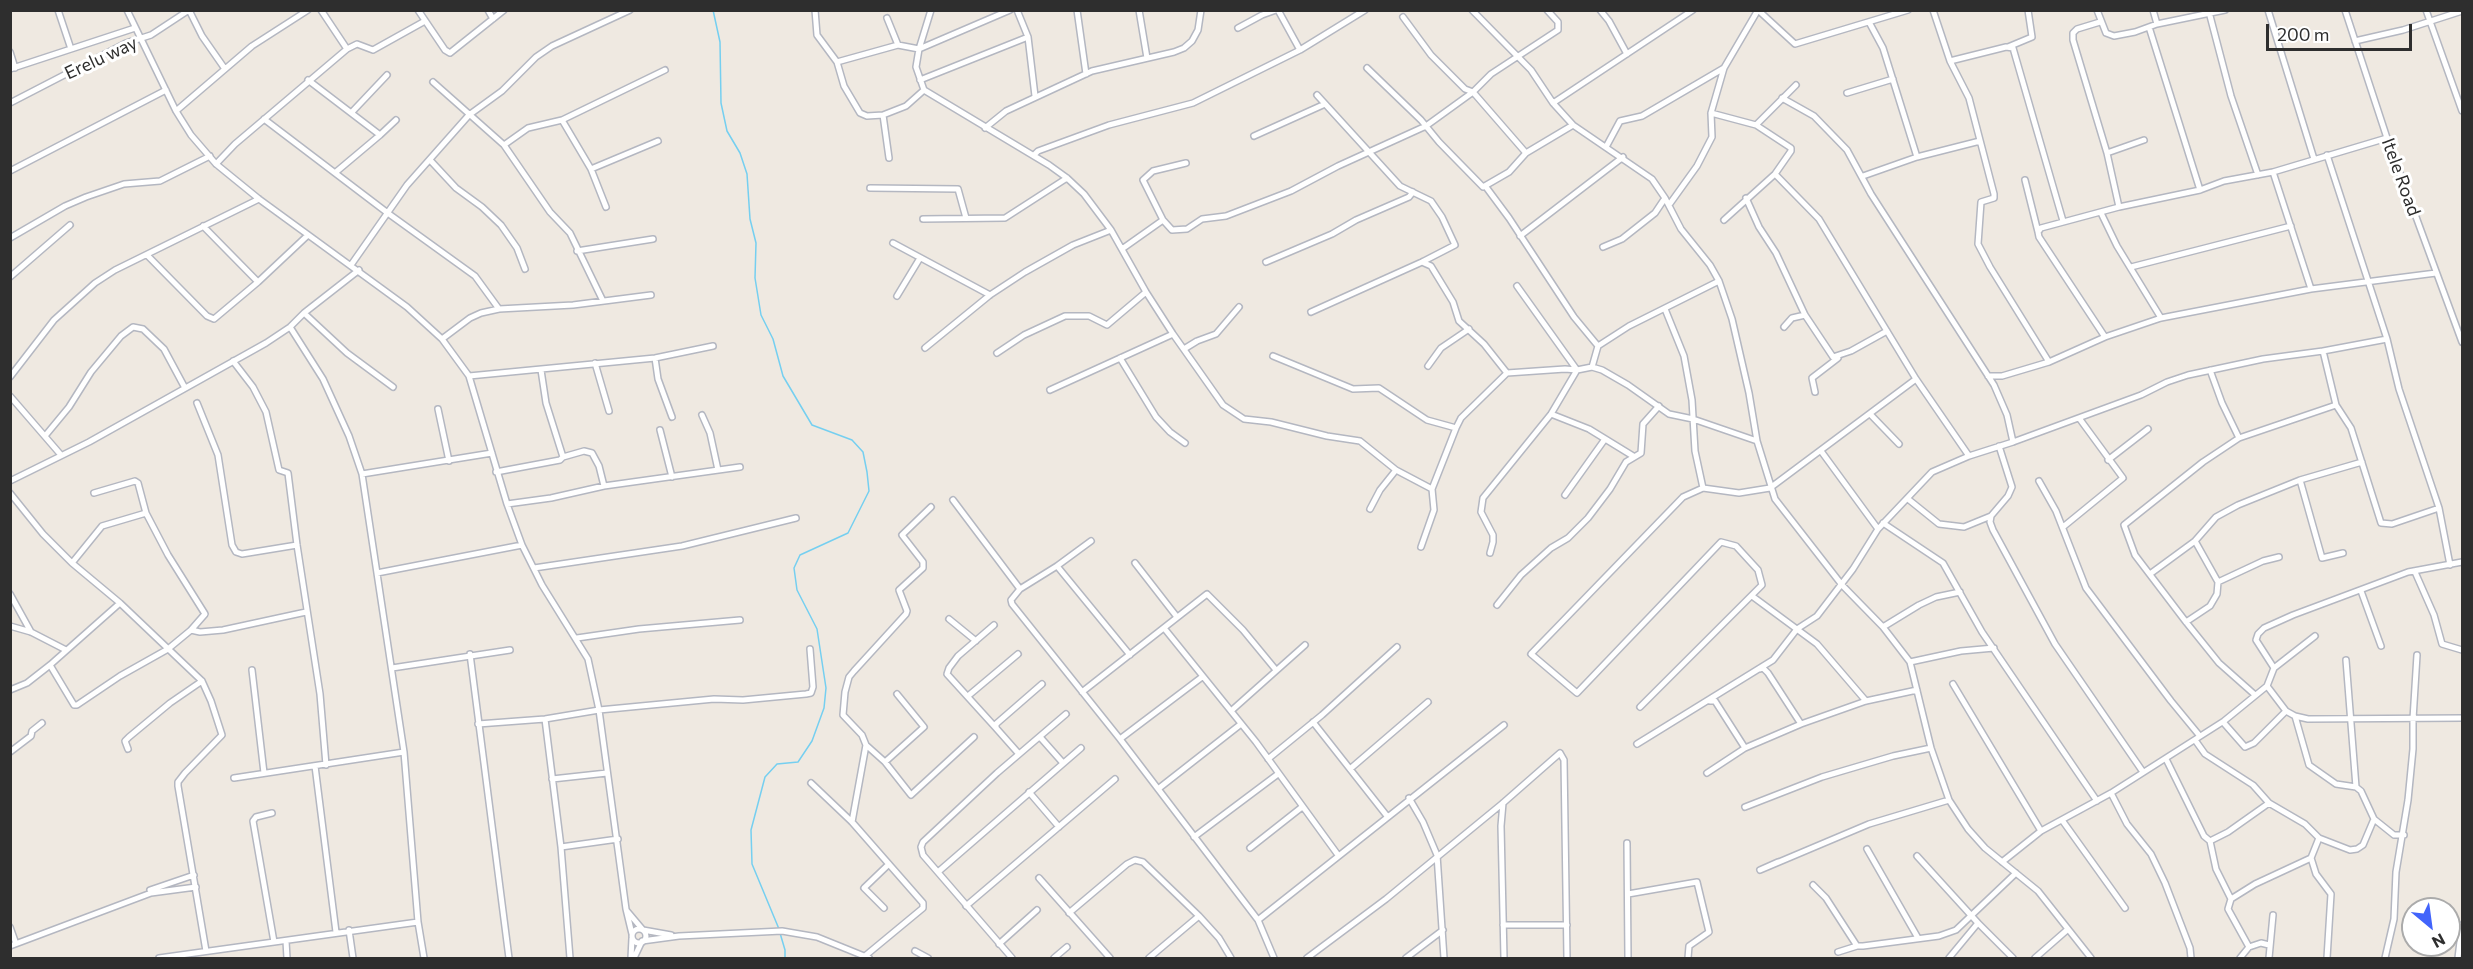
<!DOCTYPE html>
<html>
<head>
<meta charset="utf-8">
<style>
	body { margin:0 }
	#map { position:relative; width:2473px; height:969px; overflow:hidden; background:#efe9e1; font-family:Commissioner,sans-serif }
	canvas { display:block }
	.frame { position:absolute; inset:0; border:12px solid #2e2e2e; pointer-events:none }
	.north { position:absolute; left:2401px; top:897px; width:60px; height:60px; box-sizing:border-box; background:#fff; border:2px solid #ababab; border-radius:50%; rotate:151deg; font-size:16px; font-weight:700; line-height:24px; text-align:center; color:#2e2e2e }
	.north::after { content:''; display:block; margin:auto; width:21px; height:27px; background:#4264fb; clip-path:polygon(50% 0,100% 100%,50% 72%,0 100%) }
	.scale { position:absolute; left:2266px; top:24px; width:146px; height:27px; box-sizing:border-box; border:3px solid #2e2e2e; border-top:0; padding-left:8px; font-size:18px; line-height:21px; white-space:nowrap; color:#2e2e2e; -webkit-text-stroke:4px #fff; paint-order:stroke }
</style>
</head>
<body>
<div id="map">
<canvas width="2473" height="969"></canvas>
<div class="frame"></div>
<div class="north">N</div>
<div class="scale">200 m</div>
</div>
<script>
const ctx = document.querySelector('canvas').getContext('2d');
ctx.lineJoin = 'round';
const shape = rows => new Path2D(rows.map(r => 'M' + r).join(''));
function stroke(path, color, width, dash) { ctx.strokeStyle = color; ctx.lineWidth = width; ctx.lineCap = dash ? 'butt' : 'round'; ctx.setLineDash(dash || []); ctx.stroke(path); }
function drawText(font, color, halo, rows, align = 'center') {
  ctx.font = font + ' Commissioner,sans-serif'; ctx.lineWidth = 6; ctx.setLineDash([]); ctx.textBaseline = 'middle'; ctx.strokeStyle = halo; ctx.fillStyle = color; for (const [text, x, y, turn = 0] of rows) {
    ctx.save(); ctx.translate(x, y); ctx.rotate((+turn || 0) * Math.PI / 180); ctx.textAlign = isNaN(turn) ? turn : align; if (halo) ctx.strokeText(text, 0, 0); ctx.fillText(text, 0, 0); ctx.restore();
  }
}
stroke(shape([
	[713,10,720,42,721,103,727,131,740,153,747,174,750,219,756,243,755,278,761,315,773,339,783,376,812,425,852,440,863,452,867,472,869,491,848,533,800,555,794,568,797,590,817,629,826,688,824,708,812,741,798,762,777,764,765,777,751,830,752,864,779,929],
	[780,933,785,950,785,958]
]), '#75cff0', 1.5);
const minor = shape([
	[58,10,71,49],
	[127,10,176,111,191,135,216,164,259,199,407,307,442,339,469,376,507,504,522,545,542,585,588,659,599,710,626,909,632,934],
	[189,10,202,36,225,69],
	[321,10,347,49],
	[418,10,445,50,450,53,504,10],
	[488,10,493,19],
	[815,10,817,35,837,62,898,45],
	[931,10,919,49,916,67,924,90,1049,165,1067,178,1084,194,1111,230,1146,292,1173,334,1223,405,1244,419,1271,422,1327,436,1360,441,1396,470,1432,489],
	[1017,10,1028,37,1035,96],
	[1077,10,1086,74],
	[1139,10,1147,58],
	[1278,10,1300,50],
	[1472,10,1531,70,1553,103,1573,125,1652,179,1665,198,1681,229,1710,265,1719,281,1732,319,1749,393,1757,441,1775,499,1842,585,1883,627,1910,662,1931,748,1949,800,1968,829,1985,848,2038,891,2091,958],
	[1600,10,1609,21,1627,54],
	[1758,10,1795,44,1908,10],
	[1933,10,1950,61,1969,98,1994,194,1994,198,1981,202,1978,244,1990,267,2049,362],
	[2097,10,2106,33,2114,36,2135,32,2157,24,2225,10],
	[2153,10,2157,24],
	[2268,10,2314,159],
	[2345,10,2387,138,2462,342],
	[2426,10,2462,111],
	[2209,12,2231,96,2258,175],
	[1403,17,1431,55,1465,89,1473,92,1526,153],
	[887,18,898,45,919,49,1010,10],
	[1869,22,1883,48,1917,157],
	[2100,22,2077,29,2073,33,2073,40,2107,153],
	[2149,27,2200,190],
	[1238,28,1262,15,1276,10],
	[2355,41,2403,30,2462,11],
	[2008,47,2032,37,2028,10],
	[10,52,15,68],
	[1950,61,2006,47,2013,48,2063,221],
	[837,62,844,86,860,113,867,116,883,115],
	[1367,68,1421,120,1439,142,1483,187,1509,172,1526,153,1573,125],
	[10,69,135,28],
	[308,80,380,135,336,172],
	[920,80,1028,37],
	[433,82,504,145,550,212,570,233,603,301],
	[1847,93,1893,79],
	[1782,98,1814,116,1847,150,1871,194,1994,385,2007,415,2013,442],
	[10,103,126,43,151,35,189,10],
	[1553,103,1693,10],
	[176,111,252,46,308,10],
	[352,112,387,75],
	[1711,113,1724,68,1758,10],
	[264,119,389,214,475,276,499,309],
	[562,120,591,169,606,207],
	[1756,125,1796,85],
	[985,128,1006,111,1092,71,1174,52,1184,48,1192,41,1198,30,1201,10],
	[380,135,396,120],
	[1254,136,1325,104],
	[504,145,528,128,562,120,665,70],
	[1606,147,1620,121,1642,116,1724,68],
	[1034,155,1038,151,1109,125,1193,103,1300,50,1365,10],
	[2327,155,2387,339,2399,389,2439,508,2450,565],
	[889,158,883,115,906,106,924,90],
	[430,160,456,188,482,207,501,225,517,248,525,269],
	[216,164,235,144,347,49,357,44,373,50,425,21],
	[591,169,658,141],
	[10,171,166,90],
	[2273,172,2311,289],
	[1775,174,1819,219,1916,379,1969,456],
	[1863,176,1917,157,1980,141],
	[2025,180,2038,232],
	[1486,187,1509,218,1574,317,1598,346],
	[870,188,958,189,966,218],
	[1746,198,1759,227,1776,253,1805,315,1833,357,1851,351,1887,331],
	[1669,205,1697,166,1712,137,1711,113,1756,125,1791,148,1791,151,1775,174,1724,220],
	[2119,207,2107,153,2144,140],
	[2101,213,2117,246,2161,318],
	[923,219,1005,218,1067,178],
	[1163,220,1172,230,1187,229,1202,219,1226,216,1291,191,1338,166,1426,126,1473,92,1491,74,1558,30,1558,22,1547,10],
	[203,226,258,282],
	[1520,236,1623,157],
	[10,238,65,206,86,197,124,184,160,181,210,156],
	[893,243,990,295],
	[1603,247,1622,239,1655,213,1665,198],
	[1122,249,1163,220,1143,180,1153,171,1186,163],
	[577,251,653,239],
	[147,255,207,316,214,319,258,282,308,235],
	[1266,262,1332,234,1356,220,1409,197,1413,192],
	[1422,262,1431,266,1453,302,1459,321,1484,344,1507,373],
	[351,265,407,185,469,115,502,91,536,57,552,46,630,10],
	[2131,267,2291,226],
	[10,277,70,225],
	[897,296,920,258],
	[1665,309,1684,356,1692,400,1695,451,1703,488],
	[1311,312,1422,262,1455,245,1442,217,1431,201,1400,186,1317,95],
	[304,313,347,353,393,387],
	[290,327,323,379,349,436,362,474,404,752,418,922,424,958],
	[1784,327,1792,318,1805,315],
	[2105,337,2039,237,2038,232,2041,228,2119,207,2200,190,2224,181,2273,172,2387,138],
	[442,339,470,318,481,313,499,309,573,305,651,295],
	[925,348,990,295,1025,272,1073,245,1111,230],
	[1184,349,1197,341,1216,334,1239,307],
	[2323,351,2336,405,2351,428,2381,523,2392,524,2439,508],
	[997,353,1024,335,1065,316,1089,316,1107,325,1146,292],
	[1273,356,1353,389,1379,388,1427,420,1456,428],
	[655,358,658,379,672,417],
	[1120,358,1156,417,1170,432,1185,443],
	[233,361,253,387,266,412,279,470,288,473,297,545,320,694,326,765],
	[595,363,609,411],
	[1428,366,1441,348,1469,329],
	[1592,367,1598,346,1629,326,1719,281],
	[2210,370,2222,403,2239,438],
	[469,376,655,358,713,346],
	[1988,376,2002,376,2049,362,2105,337,2161,318,2311,289,2436,273],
	[10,377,54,320,95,283,115,270,259,199],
	[1050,390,1173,334],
	[1815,392,1812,378,1838,358],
	[10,396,61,455],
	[197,403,218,455,232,545,236,552,242,554,297,545],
	[438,409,449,461],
	[1551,414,1589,429,1633,456],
	[1870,414,1899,444],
	[702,415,710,433,718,470],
	[660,430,672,477],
	[45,436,69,407,91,372,121,336,133,327,143,329,164,349,185,388],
	[1821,451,1878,529],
	[563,457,584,451,592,453,599,466,604,486],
	[2108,460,2148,429],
	[496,472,560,460,563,457,546,403,541,370],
	[362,474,492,453],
	[2300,480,2322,558,2343,553],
	[10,481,89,442,266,343,290,327,304,313,359,270],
	[2039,481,2056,511,2086,588,2171,701,2199,735],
	[10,493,43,534,72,563,120,603,202,681,211,701,222,735,185,773,178,782,178,786,206,951],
	[1565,495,1605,439],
	[1908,499,1939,524,1964,527,1991,516,2008,496,2012,487,1999,446],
	[953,500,1020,589],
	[507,504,551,498,604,486,740,467],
	[1370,509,1380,490,1396,470],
	[1991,516,1990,522,1993,530,2055,644,2143,772],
	[1883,523,1943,563,1982,632,2097,801],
	[2063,527,2123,478,2079,418],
	[1091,541,1057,566,1020,589,1011,600,1012,604,1120,739,1258,920,1274,958],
	[2195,541,2218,582,2263,561,2279,557],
	[1421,547,1434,510,1432,489,1456,428,1461,418,1507,373,1565,369,1577,370,1592,367,1602,370,1628,385,1669,414,1693,419,1757,441],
	[1490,553,1493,542,1493,535,1481,512,1483,498,1551,414,1577,370,1517,286],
	[72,563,102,526,146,513],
	[1135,563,1177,617],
	[1057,566,1130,655],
	[534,568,682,546,796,518],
	[2415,572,2434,615,2442,644,2462,650],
	[377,573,522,545],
	[2150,574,2195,541,2216,517,2238,505,2300,480,2362,462],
	[2361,591,2381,646],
	[10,594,31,632],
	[1752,596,1817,644,1866,701],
	[1497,605,1521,575,1551,548,1568,538,1588,518,1610,489,1626,462,1641,453,1643,424,1659,406],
	[949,619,976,641],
	[2186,622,2210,606,2217,594,2218,582],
	[994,625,958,656,949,668,947,674,996,728],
	[10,626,31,632,66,650],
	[1883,627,1919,605,1936,597,1960,592],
	[1164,628,1256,742,1338,855],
	[191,630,200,632,223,630,306,612],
	[577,638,639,629,740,620],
	[470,654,509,958],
	[2346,660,2356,787,2361,791,2374,819,2394,835,2404,835],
	[1910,662,1961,651,1994,648],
	[50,665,74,705,77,705,120,676,168,649,191,630,205,614,168,555,146,513,138,483,135,481,94,493],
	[392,668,510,650],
	[2274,668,2256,640,2258,634,2264,628,2293,615,2408,572,2462,562],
	[1760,669,1763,668,1768,673,1801,724],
	[252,670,264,773],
	[1953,684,2041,831],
	[2267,686,2286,711,2295,716,2308,719,2462,718],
	[10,690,27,683,50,665,120,603],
	[1082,692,1207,594,1243,630,1276,670],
	[2254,694,2219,663,2186,622,2135,555,2124,525,2203,462,2239,438,2336,405],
	[968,696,1018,654],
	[1710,701,1715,701,1745,748],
	[1640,707,1762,585,1758,570,1736,546,1721,542,1577,693,1531,654,1683,497,1703,488,1739,493,1770,488,1916,379],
	[1231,711,1305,645],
	[2295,716,2309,765,2336,784,2356,787],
	[545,719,561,847,570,958],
	[1313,722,1387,816],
	[2223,722,2245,747,2254,743,2286,711],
	[478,724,545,719,599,710,714,699,743,700,806,694,811,693,813,687,810,649],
	[1040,737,1063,763],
	[1120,739,1202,677],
	[2195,740,2205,754,2253,785,2269,803,2305,824,2319,838,2350,850,2357,849,2363,845,2374,819],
	[1637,744,1773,660,1797,629,1817,616,1853,569,1878,529,1932,472,1969,456,2013,442,2141,395,2167,382,2188,375,2263,359,2323,351,2387,339],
	[866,745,885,762,911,795,974,737],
	[128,749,125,741,129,737,170,703,202,681],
	[10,752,31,736,32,731,42,723],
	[1019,754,996,728,996,724,1042,684],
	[1268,759,1322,715,1397,647],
	[2166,759,2204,836,2210,841,2216,869,2231,899,2228,909,2249,947,2240,958],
	[885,762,924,727,897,694],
	[315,766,336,932],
	[1350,769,1428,702],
	[1707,773,1745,748,1801,724,1866,701,1917,690],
	[234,778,404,752],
	[552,779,607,773],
	[811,783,852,822,923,903,923,908,865,956],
	[1158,789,1241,724],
	[1029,792,1059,827],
	[2111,793,2127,824,2151,854,2165,883,2190,948,2191,958],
	[1409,798,1423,822,1437,855,1444,958],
	[1503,803,1501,826,1504,958],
	[1745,807,1822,777,1893,756,1931,748],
	[272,813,256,817,253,821,274,942],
	[2062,820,2125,908],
	[852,822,866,745,862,735,843,715,845,692,849,677,854,671,906,614,907,611,899,590,923,568,923,562,902,535,931,507],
	[1194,837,1278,774],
	[2210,841,2228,832,2269,803],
	[1627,843,1628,958],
	[561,847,618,839],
	[1250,848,1302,807],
	[1867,849,1918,938],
	[1917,856,1978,923,1949,958],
	[2311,858,2316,874,2331,894,2327,958],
	[1778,862,1760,870,1869,824,1949,800],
	[2002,862,2041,831,2111,793,2224,721,2267,686,2274,668,2315,636],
	[938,872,1081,748],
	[1039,878,1110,958],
	[1813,885,1826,898,1857,946,1863,946,1939,936,1956,930,2016,873],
	[150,890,194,875],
	[1628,894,1697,882,1709,932,1689,946,1688,958],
	[2231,899,2255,884,2311,858,2319,838],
	[966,906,1115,779],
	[884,908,864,888,889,864],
	[627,911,643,930,671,935],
	[1069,913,1127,864,1135,860,1143,862,1199,916,1219,938,1231,958],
	[1258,920,1504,725],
	[1978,923,2013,958],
	[1503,925,1567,925],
	[10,927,15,941],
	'632 936a7 7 0 1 1 14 0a7 7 0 1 1-14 0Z',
	[349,930,353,958],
	[286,941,287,958],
	[999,944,1037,910],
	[10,946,151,893,196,887],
	[2249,947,2261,943,2269,945],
	[915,951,928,958],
	[1838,952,1857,946],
	[159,958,418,922],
	[631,958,632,938],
	[634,958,642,941,679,936,782,931,817,937,869,958],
	[1012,958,923,855,921,847,923,842,997,773,1066,714],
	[1054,958,1067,947],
	[1149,958,1199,916],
	[1307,958,1386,899,1503,803,1560,753,1564,760,1567,958],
	[1406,958,1443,930],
	[2035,958,2067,930],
	[2269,958,2273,915],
	[2385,958,2394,919,2396,872,2408,800,2413,749,2413,719,2417,655],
	[2458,958,2462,925]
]);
stroke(minor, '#b4b7c1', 8);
stroke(minor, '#fff', 5);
drawText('18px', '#2e2e2e', '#fff', [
	["Erelu way",101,58,-25],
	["Itele Road",2401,177,70]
]);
</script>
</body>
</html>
